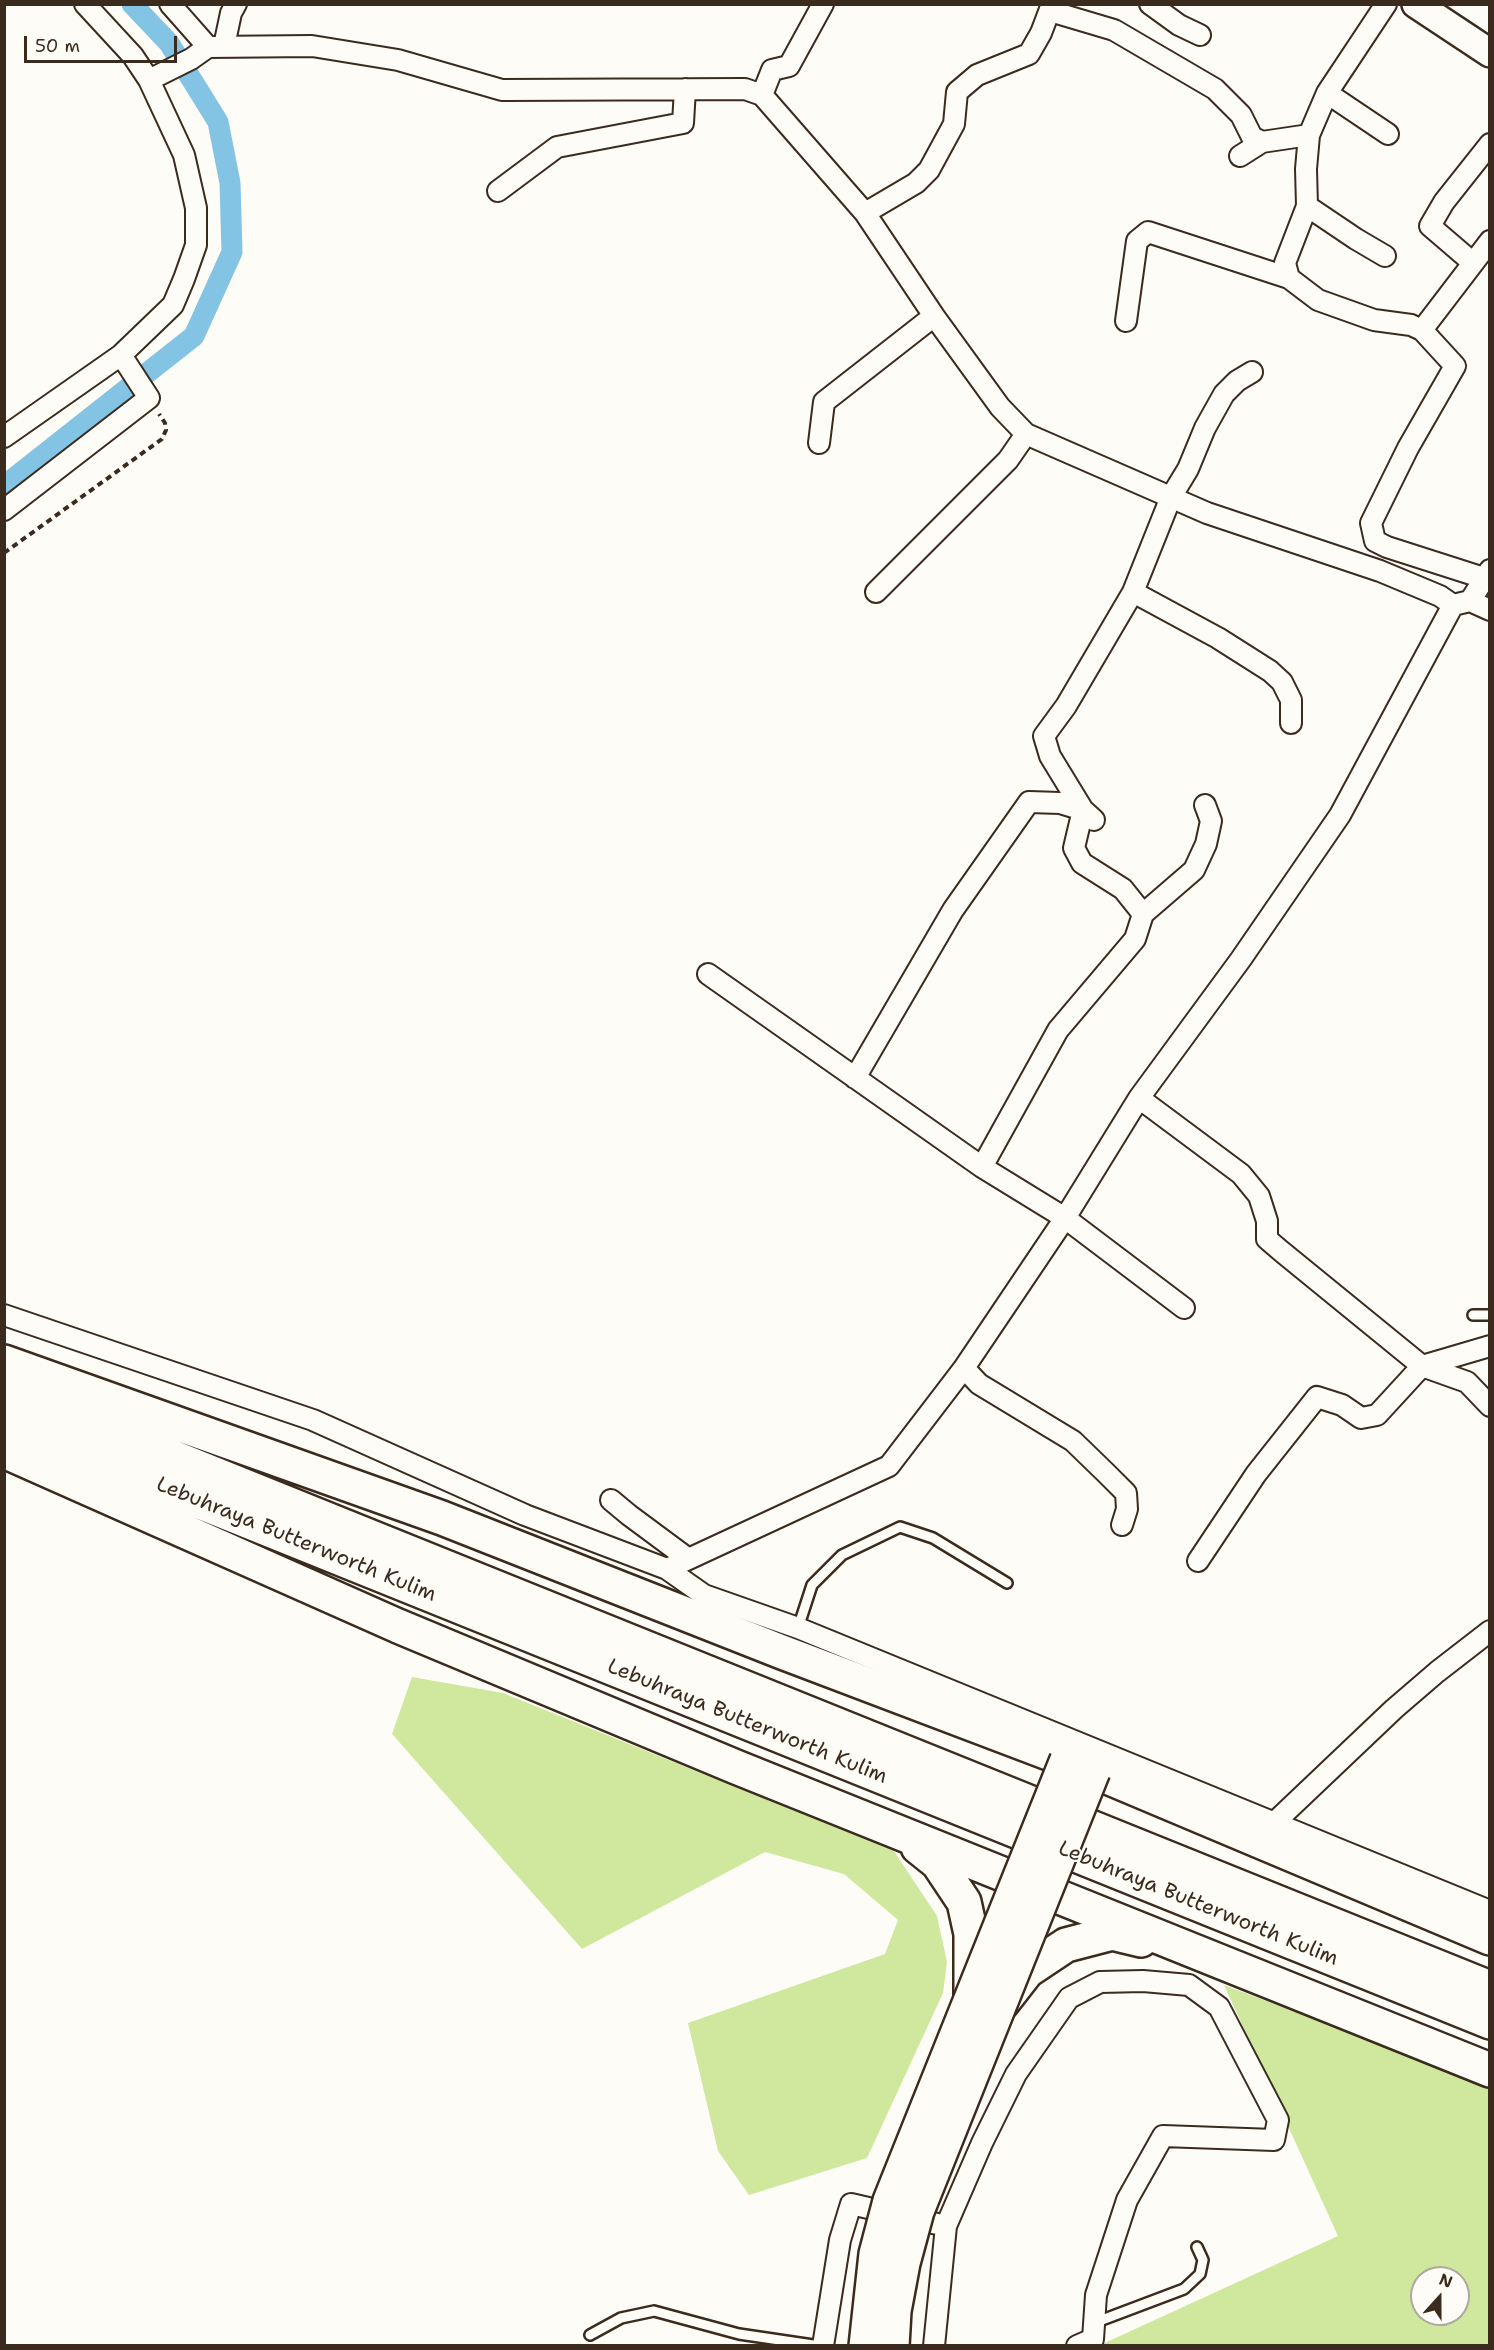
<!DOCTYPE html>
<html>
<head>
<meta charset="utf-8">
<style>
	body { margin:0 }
	#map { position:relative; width:1494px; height:2350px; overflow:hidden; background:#fdfcf7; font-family:"Shantell Sans",sans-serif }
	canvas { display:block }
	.frame { position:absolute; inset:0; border:6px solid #3b2a1e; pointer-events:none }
	.north { position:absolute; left:1410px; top:2266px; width:60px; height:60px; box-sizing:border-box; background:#fdfcf7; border:2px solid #afa8a0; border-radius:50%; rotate:21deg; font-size:16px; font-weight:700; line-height:24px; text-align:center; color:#3b2a1e }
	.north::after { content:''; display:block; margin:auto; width:21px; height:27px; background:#3b2a1e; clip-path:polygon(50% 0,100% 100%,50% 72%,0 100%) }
	.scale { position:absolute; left:24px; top:36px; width:153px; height:27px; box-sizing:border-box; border:3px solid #3b2a1e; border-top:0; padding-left:8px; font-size:18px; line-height:21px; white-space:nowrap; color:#3b2a1e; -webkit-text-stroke:4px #fdfcf7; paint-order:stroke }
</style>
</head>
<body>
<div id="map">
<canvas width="1494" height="2350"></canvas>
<div class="frame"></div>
<div class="north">N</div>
<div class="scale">50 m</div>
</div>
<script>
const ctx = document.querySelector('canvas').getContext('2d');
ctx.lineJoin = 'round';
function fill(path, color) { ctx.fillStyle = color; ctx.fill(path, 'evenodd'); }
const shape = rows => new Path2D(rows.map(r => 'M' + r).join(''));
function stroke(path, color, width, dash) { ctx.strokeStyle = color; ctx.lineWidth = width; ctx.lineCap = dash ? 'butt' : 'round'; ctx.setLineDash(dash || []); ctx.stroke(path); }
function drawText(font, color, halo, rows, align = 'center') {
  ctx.font = font + ' "Shantell Sans",sans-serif'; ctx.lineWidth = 4.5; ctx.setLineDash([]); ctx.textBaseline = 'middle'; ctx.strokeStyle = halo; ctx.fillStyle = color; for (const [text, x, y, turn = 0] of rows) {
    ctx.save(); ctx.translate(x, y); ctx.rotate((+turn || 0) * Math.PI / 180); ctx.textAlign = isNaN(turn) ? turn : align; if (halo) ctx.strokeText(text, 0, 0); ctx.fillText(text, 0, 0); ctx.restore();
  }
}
fill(shape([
	[412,1677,503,1693,894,1851,937,1916,947,1962,943,1993,867,2158,749,2195,718,2151,688,2023,885,1954,898,1920,844,1874,765,1852,582,1949,392,1734],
	[1224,1985,1489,2085,1489,2345,1098,2346,1338,2236],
	[1422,2278,1458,2278,1458,2314,1422,2314]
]), '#cfe89e');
stroke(shape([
	[4,486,194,336,232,252,230,183,218,122,169,43,132,4]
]), '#83c3e3', 21);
const service = shape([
	[1473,1315,1490,1315],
	[798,1628,812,1585,842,1555,900,1527,933,1538,1007,1583],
	[1094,2323,1184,2289,1200,2274,1203,2260,1197,2247],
	[590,2335,621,2318,654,2311,739,2334,820,2346]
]);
const minor = shape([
	[170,4,208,47],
	[1150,4,1179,25,1200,35],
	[1050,11,1114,30,1215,89,1241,115,1252,137,1262,142,1309,135],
	[224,46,231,13,236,4],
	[149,80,191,59,208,47,312,46,398,60,502,90,745,89,762,95,865,213,934,316,1000,407,1026,434,1207,513,1380,571,1440,596,1453,605,1470,601,1490,570],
	[1327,93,1388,134],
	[762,95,772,70,789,66,823,4],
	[1240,156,1262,142],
	[498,191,557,147,683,123,685,89],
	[1307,206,1356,239,1385,256],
	[865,213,916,183,929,170,954,124,957,92,977,75,1029,54,1041,33,1052,4],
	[1472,262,1430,226,1444,202,1490,144],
	[1289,278,1285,263,1307,206,1306,169,1309,135,1327,93,1386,4],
	[1126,321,1137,241,1148,232,1289,278,1318,300,1374,320,1411,325,1422,330,1455,366,1408,448,1371,523,1375,541,1387,547,1490,580],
	[1422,330,1490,241],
	[4,437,121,355,173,305,184,279,196,245,196,208,184,155,149,80,133,56,85,4],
	[819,443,824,402,934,316],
	[4,510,149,398,121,355],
	[876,592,1008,460,1026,434],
	[1133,592,1218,638,1270,671,1282,682,1291,700,1291,723],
	[1470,601,1490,610],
	[1094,820,1083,810,1050,756,1044,736,1066,706,1133,592,1171,497,1188,469,1205,428,1224,394,1237,381,1252,372],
	[708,974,982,1167,1065,1218,1184,1308],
	[855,1078,953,910,1029,802,1060,803,1083,810,1074,848,1082,863,1123,889,1143,914],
	[1139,1098,1241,1174,1259,1196,1267,1221,1267,1239,1281,1251,1422,1366,1467,1382,1490,1406],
	[982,1167,1058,1030,1135,939,1143,914,1194,870,1206,844,1211,821,1205,805],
	[4,1315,313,1420,525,1515,667,1569,704,1595,798,1628,1490,1911],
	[964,1368,979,1384,1073,1441,1106,1473,1126,1493,1127,1509,1122,1525],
	[611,1500,629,1515,687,1558],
	[1198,1561,1256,1474,1317,1397,1342,1405,1361,1418,1377,1415,1422,1366,1490,1346],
	[667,1569,889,1466,964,1368,1065,1218,1139,1098,1241,959,1340,815,1453,605],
	[1275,1822,1394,1709,1437,1672,1490,1631],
	[823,2346,840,2240,851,2204,946,2226],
	[934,2346,946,2226,982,2143,1016,2074,1069,1998,1100,1982,1143,1981,1189,1985,1219,2007,1278,2120,1274,2140,1163,2136,1127,2200,1096,2295,1093,2339,1077,2346]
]);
const secondary = shape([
	[1416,4,1490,53]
]);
const motorway = shape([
	[4,1362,442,1518,782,1652,1067,1760,1490,1938],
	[4,1389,1490,1988],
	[4,1423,1490,2022],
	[4,1451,398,1626,736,1767,1490,2070],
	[918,1847,938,1863,964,1902,971,1934,971,1998],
	[1002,2003,1027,1971,1066,1945,1112,1933,1141,1940]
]);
stroke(service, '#3b2a1e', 14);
stroke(minor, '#3b2a1e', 24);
stroke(secondary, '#3b2a1e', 32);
stroke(motorway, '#3b2a1e', 38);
stroke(shape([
	[4,553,162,439,166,430,165,423,159,414]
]), '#3b2a1e', 4, [6, 4.5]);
stroke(service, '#fdfcf7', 9);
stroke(minor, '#fdfcf7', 20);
stroke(secondary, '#fdfcf7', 27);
stroke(motorway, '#fdfcf7', 33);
const motorwayBridge = shape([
	[866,2346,876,2254,890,2201,1067,1760],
	[892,2346,894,2311,903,2263,917,2211,1093,1771]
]);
stroke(motorwayBridge, '#3b2a1e', 38, []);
stroke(motorwayBridge, '#fdfcf7', 33);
drawText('21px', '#3b2a1e', '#fdfcf7', [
	["Lebuhraya Butterworth Kulim",296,1540,22],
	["Lebuhraya Butterworth Kulim",747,1722,22],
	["Lebuhraya Butterworth Kulim",1198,1904,22]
]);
</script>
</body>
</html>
